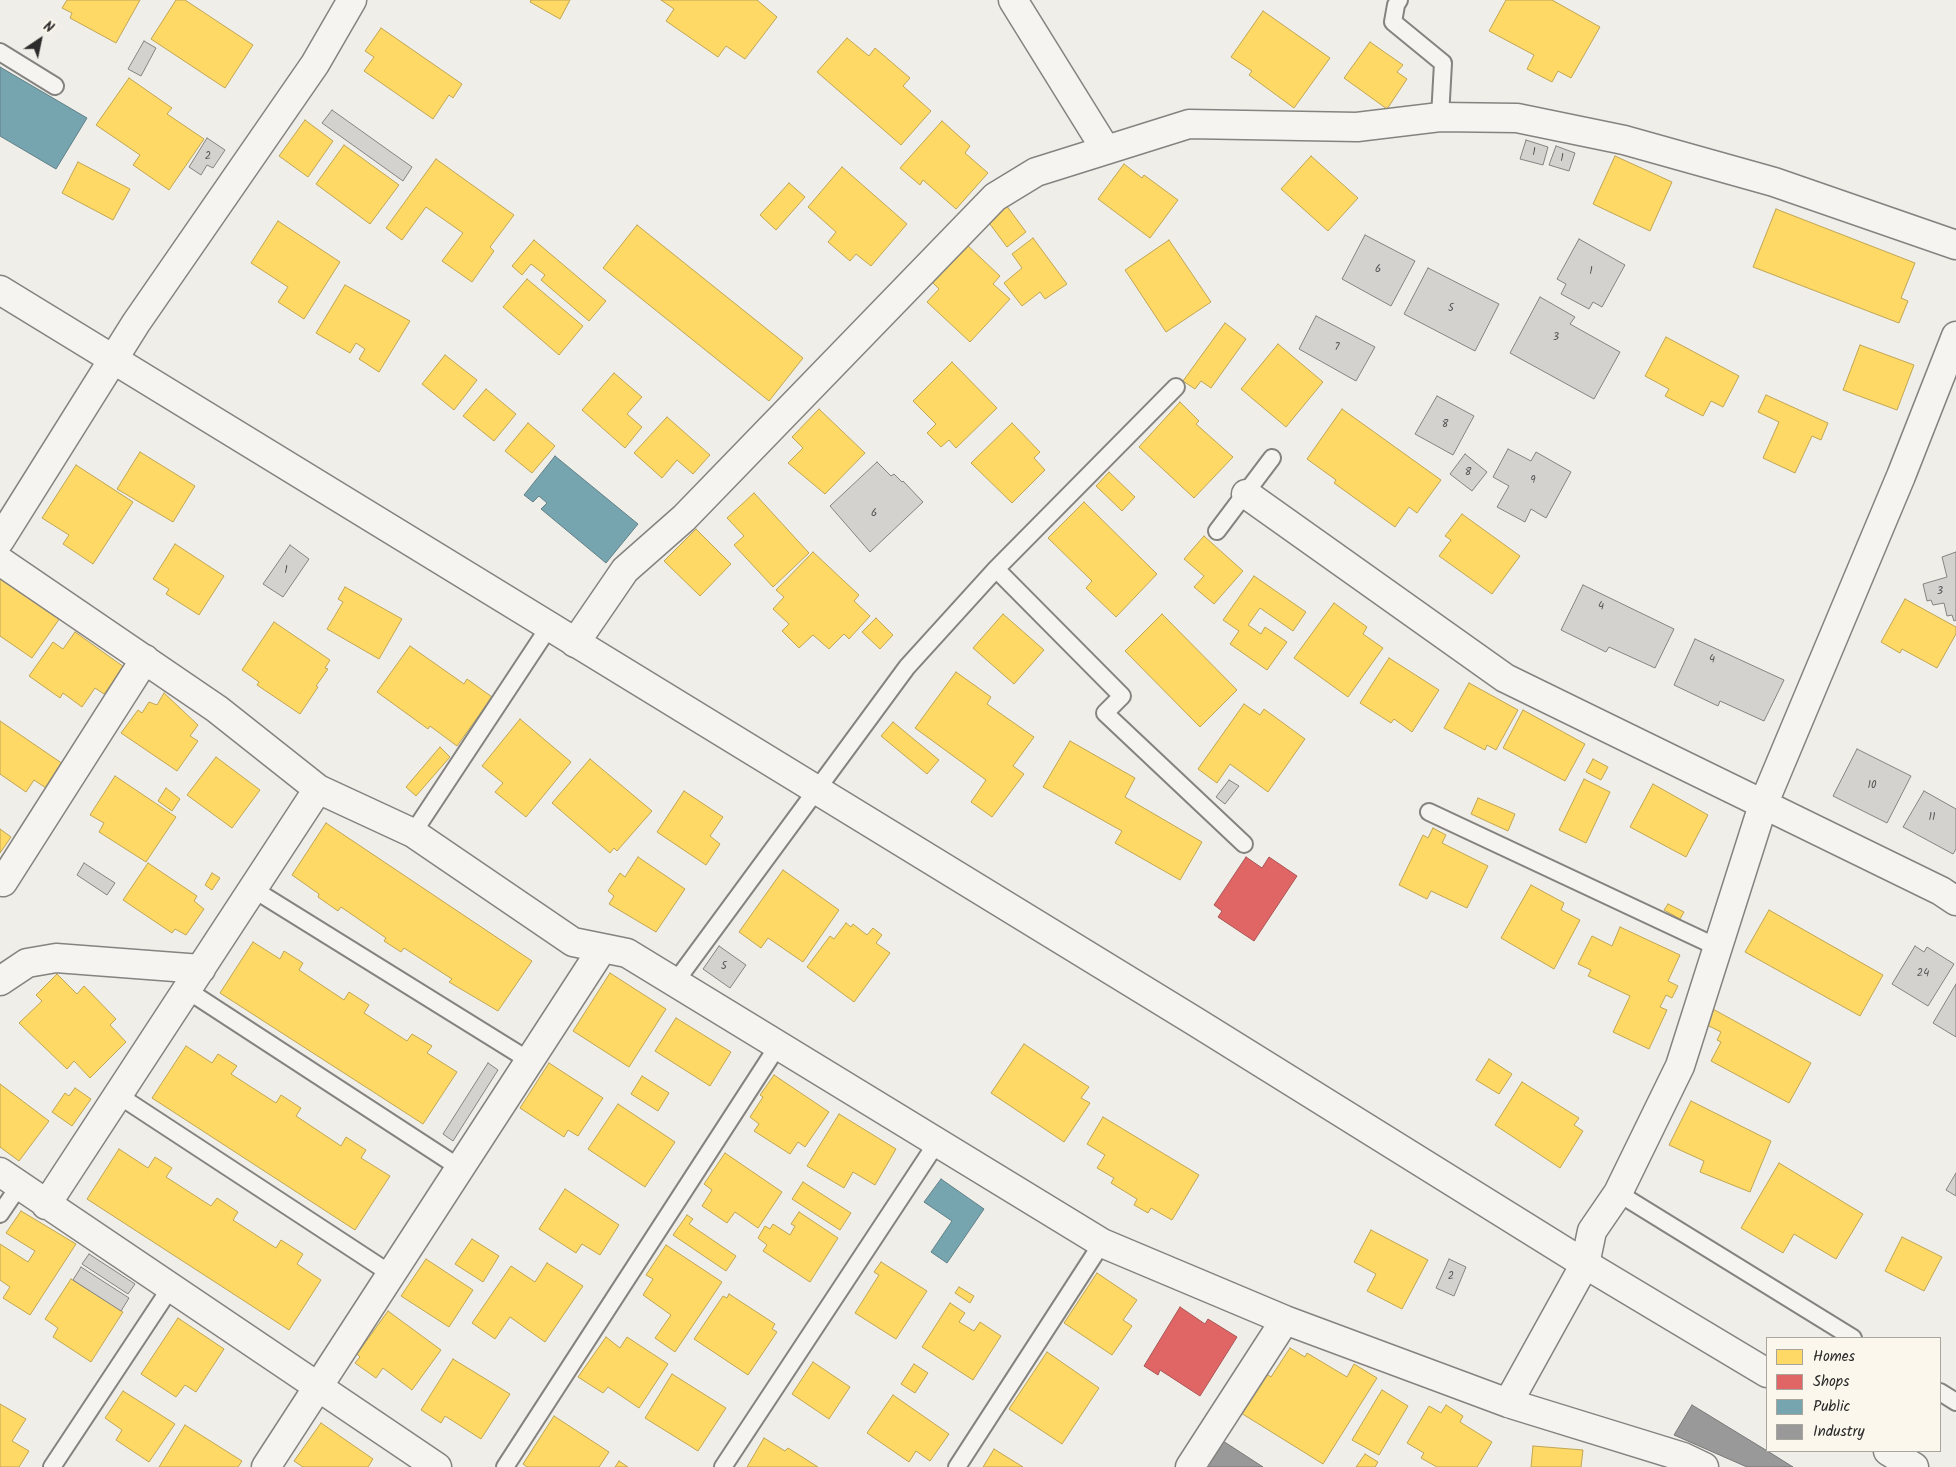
<!DOCTYPE html>
<html>
<head>
<meta charset="utf-8">
<style>
	body { margin:0 }
	#map { position:relative; width:1956px; height:1467px; overflow:hidden; background:#f0eee8; font-family:Kalam,sans-serif }
	canvas { display:block }
	.legend { position:absolute; left:1766px; top:1337px; width:175px; height:115px; box-sizing:border-box; background:#fbf7ec; border:1px solid #a8a59f; margin:0; padding:6px 9px; list-style:none; font-size:15px; color:#2b2b2b }
	.legend li { display:flex; align-items:center; gap:10px; height:25px }
	.legend b { width:25px; border:1px solid #a8a59f }
	.north { position:absolute; left:15px; top:15px; width:50px; height:50px; -webkit-text-stroke:4px #fbf7ec; paint-order:stroke; rotate:34deg; font-size:14px; font-weight:700; line-height:20px; text-align:center; color:#2b2b2b }
	.north::after { content:''; display:block; margin:auto; width:18px; height:22px; background:#2b2b2b; clip-path:polygon(50% 0,100% 100%,50% 72%,0 100%) }
</style>
</head>
<body>
<div id="map">
<canvas width="1956" height="1467"></canvas>
<ul class="legend">
<li><b style="height:14px;background:#ffd966"></b>Homes</li>
<li><b style="height:14px;background:#e06666"></b>Shops</li>
<li><b style="height:14px;background:#76a5af"></b>Public</li>
<li><b style="height:14px;background:#999"></b>Industry</li>
</ul>
<div class="north">N</div>
</div>
<script>
const ctx = document.querySelector('canvas').getContext('2d');
ctx.lineJoin = 'round';
function fill(path, color) { ctx.fillStyle = color; ctx.fill(path, 'evenodd'); }
const shape = rows => new Path2D(rows.map(r => 'M' + r).join(''));
function stroke(path, color, width, dash) { ctx.strokeStyle = color; ctx.lineWidth = width; ctx.lineCap = dash ? 'butt' : 'round'; ctx.setLineDash(dash || []); ctx.stroke(path); }
function drawText(font, color, halo, rows, align = 'center') {
  ctx.font = font + ' Kalam,sans-serif'; ctx.lineWidth = 5; ctx.setLineDash([]); ctx.textBaseline = 'middle'; ctx.strokeStyle = halo; ctx.fillStyle = color; for (const [text, x, y, turn = 0] of rows) {
    ctx.save(); ctx.translate(x, y); ctx.rotate((+turn || 0) * Math.PI / 180); ctx.textAlign = isNaN(turn) ? turn : align; if (halo) ctx.strokeText(text, 0, 0); ctx.fillText(text, 0, 0); ctx.restore();
  }
}
const homes = shape([
	[67,0,140,0,116,43,70,18,72,13,62,8,67,0],
	[176,0,185,0,253,45,225,88,151,39,176,0],
	[531,0,570,0,560,19,530,2,531,0],
	[661,0,757,0,777,17,745,59,726,46,718,57,666,21,674,9,661,0],
	[1506,0,1552,0,1600,27,1571,78,1558,71,1552,82,1527,69,1534,55,1489,31,1506,0],
	[1263,11,1330,58,1294,108,1249,75,1252,71,1231,57,1263,11],
	[381,28,462,84,453,98,449,95,433,119,364,71,374,57,365,51,381,28],
	[847,38,869,56,875,48,910,78,903,86,931,111,901,145,817,72,847,38],
	[1370,42,1403,65,1397,72,1407,79,1387,109,1344,78,1370,42],
	[129,78,172,108,167,114,204,139,169,190,133,165,140,155,96,125,129,78],
	[305,120,333,141,308,177,279,156,305,120],
	[942,121,970,146,965,153,988,173,956,209,923,180,920,185,900,168,942,121],
	[344,145,399,185,370,224,316,184,344,145],
	[1311,156,1358,198,1328,231,1281,189,1311,156],
	[1615,156,1672,182,1650,231,1593,204,1615,156],
	[436,159,514,215,490,247,494,251,472,282,442,261,463,233,426,207,402,240,386,228,436,159],
	[78,162,130,189,113,220,62,193,78,162],
	[1124,164,1142,178,1144,175,1178,200,1150,238,1098,199,1124,164],
	[842,167,907,224,871,266,856,254,850,261,828,242,836,232,808,207,842,167],
	[789,183,805,197,776,230,760,215,789,183],
	[1006,205,1026,232,1007,247,987,220,1006,205],
	[1776,209,1915,263,1901,298,1908,301,1899,323,1753,267,1776,209],
	[278,221,340,262,304,319,278,302,288,287,251,263,278,221],
	[637,225,803,358,769,401,603,268,637,225],
	[1033,238,1067,284,1045,299,1040,292,1022,306,1004,283,1022,268,1012,254,1033,238],
	[534,240,606,301,589,321,541,280,545,275,531,264,522,275,512,266,534,240],
	[1169,240,1211,302,1166,332,1125,270,1169,240],
	[966,244,1000,276,993,284,1010,299,970,342,927,302,939,289,931,281,966,244],
	[527,279,583,326,559,355,503,307,527,279],
	[345,285,410,321,379,372,359,359,365,349,356,343,350,353,316,333,345,285],
	[1225,323,1246,339,1211,388,1201,381,1195,389,1183,381,1225,323],
	[1666,337,1739,376,1723,407,1711,401,1703,416,1665,396,1669,389,1645,376,1666,337],
	[1278,344,1323,382,1286,427,1241,389,1278,344],
	[1860,345,1914,365,1897,410,1843,390,1860,345],
	[445,355,477,380,454,410,422,384,445,355],
	[952,362,997,408,956,448,949,440,941,447,927,433,936,424,913,401,952,362],
	[614,373,642,397,627,414,642,427,625,448,582,410,614,373],
	[486,389,516,414,494,441,463,416,486,389],
	[1766,395,1828,423,1821,440,1812,436,1795,473,1763,458,1779,422,1758,412,1766,395],
	[1180,402,1199,421,1196,424,1233,457,1194,498,1139,447,1180,402],
	[819,409,865,453,825,494,788,463,803,448,792,437,819,409],
	[1342,409,1441,480,1417,513,1409,507,1395,527,1334,483,1336,480,1307,459,1342,409],
	[667,417,710,455,693,474,677,460,662,478,634,453,667,417],
	[528,423,555,446,532,473,505,451,528,423],
	[1012,423,1040,452,1034,458,1045,470,1012,503,971,463,1012,423],
	[140,452,195,486,173,522,117,489,140,452],
	[76,465,133,502,93,564,63,544,69,535,42,518,76,465],
	[1109,472,1135,497,1122,511,1096,486,1109,472],
	[754,493,809,553,773,587,734,545,744,536,727,518,754,493],
	[1084,502,1157,574,1116,617,1086,588,1092,581,1048,538,1084,502],
	[1462,514,1520,556,1492,594,1439,556,1451,540,1445,536,1462,514],
	[696,529,731,564,700,596,664,561,696,529],
	[1204,536,1243,571,1214,604,1194,587,1204,576,1184,559,1204,536],
	[175,544,224,576,199,615,166,594,169,589,153,579,175,544],
	[813,552,859,595,854,601,870,616,849,639,844,634,829,649,813,635,799,648,782,631,789,624,773,609,784,597,776,590,813,552],
	[0,576,60,618,32,658,0,636,0,576],
	[1254,576,1306,612,1293,631,1260,608,1248,625,1261,634,1265,627,1287,642,1267,670,1230,644,1239,631,1223,620,1254,576],
	[345,587,402,619,379,659,327,629,343,602,338,599,345,587],
	[1905,599,1956,627,1956,634,1937,668,1902,649,1900,653,1881,642,1905,599],
	[1334,603,1367,627,1363,634,1383,648,1348,697,1294,658,1334,603],
	[1003,614,1044,650,1014,684,973,648,1003,614],
	[1162,614,1237,690,1200,727,1125,651,1162,614],
	[876,618,893,635,880,649,862,632,876,618],
	[274,622,330,660,325,668,328,669,316,686,318,687,300,714,257,685,259,682,242,670,274,622],
	[75,632,124,667,104,694,95,688,82,707,63,693,60,698,29,676,53,642,63,649,75,632],
	[410,646,464,684,467,679,492,697,457,746,430,726,428,729,377,692,410,646],
	[1389,658,1439,690,1412,732,1394,719,1391,723,1360,703,1389,658],
	[956,672,991,697,987,704,1034,737,1013,766,1024,774,992,817,971,802,986,780,915,728,956,672],
	[1469,683,1518,710,1496,750,1487,745,1485,750,1444,728,1469,683],
	[164,693,198,725,190,736,198,741,177,771,121,733,138,710,142,713,149,702,157,705,164,693],
	[1244,704,1260,715,1264,709,1305,739,1268,792,1230,764,1217,783,1198,769,1244,704],
	[1523,710,1585,744,1565,781,1503,748,1523,710],
	[520,719,571,762,526,817,495,792,503,783,482,766,520,719],
	[0,721,63,764,46,788,34,780,26,792,0,774,0,721],
	[893,722,939,760,927,774,881,736,893,722],
	[1070,741,1135,778,1125,797,1202,842,1180,880,1115,843,1122,831,1043,787,1070,741],
	[440,747,450,757,416,796,406,787,440,747],
	[216,757,260,790,232,828,187,795,216,757],
	[590,759,652,811,617,851,614,848,610,853,552,803,590,759],
	[1593,759,1608,767,1601,780,1586,772,1593,759],
	[115,776,176,817,146,862,99,832,104,823,90,815,115,776],
	[1584,779,1610,792,1586,843,1559,830,1584,779],
	[1653,784,1708,815,1686,857,1630,827,1653,784],
	[166,788,180,799,172,811,158,801,166,788],
	[684,791,723,817,710,836,720,844,706,865,657,832,684,791],
	[1478,798,1515,814,1508,831,1471,814,1478,798],
	[326,823,532,961,498,1011,449,982,452,979,404,948,401,952,384,941,386,938,341,907,338,911,318,897,319,894,292,875,326,823],
	[1433,828,1446,835,1442,843,1488,866,1467,908,1431,891,1427,899,1399,885,1423,835,1428,838,1433,828],
	[0,829,11,837,0,853,0,829],
	[638,857,685,889,656,932,609,904,614,896,608,891,620,873,625,877,638,857],
	[148,863,197,896,194,901,204,909,186,935,175,929,172,933,123,900,148,863],
	[783,870,839,910,803,962,768,938,761,948,739,932,783,870],
	[212,873,220,878,212,890,205,885,212,873],
	[1531,885,1564,903,1561,910,1580,920,1554,969,1501,938,1531,885],
	[1668,904,1684,912,1680,919,1664,910,1668,904],
	[1769,910,1883,975,1860,1016,1745,952,1769,910],
	[846,923,851,927,853,924,867,935,873,928,882,935,876,943,890,953,854,1002,807,967,830,936,834,939,846,923],
	[1620,927,1680,955,1668,981,1678,986,1672,998,1666,995,1660,1007,1667,1010,1649,1049,1613,1032,1630,996,1588,976,1591,970,1578,964,1592,936,1612,946,1620,927],
	[253,942,280,959,284,951,303,963,299,970,344,1000,349,992,369,1005,364,1013,407,1041,412,1034,432,1046,427,1053,457,1072,423,1124,220,993,253,942],
	[610,973,666,1009,629,1067,573,1031,610,973],
	[57,974,77,994,84,986,116,1019,110,1025,126,1042,90,1078,74,1061,67,1069,19,1023,42,1001,36,995,57,974],
	[1711,1008,1811,1063,1789,1103,1711,1061,1721,1042,1717,1040,1721,1032,1703,1023,1711,1008],
	[676,1018,731,1052,710,1086,655,1051,676,1018],
	[1024,1044,1089,1087,1081,1098,1090,1103,1064,1142,991,1093,1024,1044],
	[186,1046,212,1063,218,1054,237,1066,231,1074,276,1103,281,1095,301,1108,296,1116,341,1146,346,1137,366,1150,361,1158,390,1176,355,1230,152,1098,186,1046],
	[1489,1059,1512,1074,1499,1094,1476,1080,1489,1059],
	[549,1063,603,1098,578,1136,568,1130,564,1137,520,1108,549,1063],
	[774,1075,829,1112,805,1147,798,1142,790,1154,754,1131,759,1124,750,1117,763,1097,760,1095,774,1075],
	[642,1076,669,1093,658,1111,631,1094,642,1076],
	[1522,1082,1579,1118,1574,1125,1583,1131,1560,1168,1495,1125,1522,1082],
	[0,1084,49,1121,19,1161,0,1147,0,1084],
	[75,1088,91,1099,72,1126,52,1112,65,1093,69,1096,75,1088],
	[1691,1101,1771,1141,1750,1192,1700,1172,1704,1161,1669,1145,1691,1101],
	[618,1104,675,1142,645,1187,588,1149,618,1104],
	[839,1114,896,1149,875,1185,853,1172,844,1188,807,1166,839,1114],
	[1103,1117,1199,1175,1172,1220,1151,1208,1148,1213,1134,1205,1137,1199,1111,1183,1114,1178,1097,1168,1105,1155,1087,1144,1103,1117],
	[119,1149,148,1168,155,1157,172,1168,166,1177,211,1206,217,1198,238,1212,233,1220,276,1248,281,1240,303,1254,297,1264,321,1280,289,1330,87,1199,119,1149],
	[725,1153,782,1192,758,1228,735,1212,727,1223,702,1206,712,1190,704,1184,725,1153],
	[1779,1163,1863,1214,1836,1259,1794,1234,1783,1253,1741,1228,1779,1163],
	[803,1182,851,1213,840,1230,792,1199,803,1182],
	[565,1189,619,1225,600,1255,582,1244,576,1253,539,1229,565,1189],
	[21,1211,76,1244,30,1315,3,1298,10,1287,0,1280,0,1244,28,1262,35,1251,6,1233,21,1211],
	[799,1212,838,1238,810,1282,763,1251,767,1245,758,1238,765,1226,770,1229,773,1224,790,1235,795,1226,791,1224,799,1212],
	[687,1215,693,1219,689,1224,736,1256,726,1271,673,1235,687,1215],
	[1371,1230,1428,1260,1402,1309,1367,1291,1376,1274,1354,1262,1371,1230],
	[1902,1237,1942,1257,1924,1291,1885,1271,1902,1237],
	[472,1239,499,1256,483,1282,455,1264,472,1239],
	[666,1245,722,1282,675,1352,655,1338,671,1315,643,1295,653,1279,646,1275,666,1245],
	[426,1259,473,1290,449,1327,401,1296,426,1259],
	[881,1262,927,1291,896,1339,855,1313,879,1275,874,1272,881,1262],
	[547,1263,583,1286,545,1342,510,1317,495,1339,472,1323,511,1266,535,1282,547,1263],
	[1097,1273,1137,1300,1123,1320,1132,1326,1112,1355,1064,1323,1097,1273],
	[71,1279,123,1312,91,1362,53,1337,58,1328,45,1319,71,1279],
	[959,1287,974,1296,970,1303,955,1293,959,1287],
	[729,1294,775,1324,772,1329,777,1332,748,1375,694,1339,723,1296,727,1298,729,1294],
	[950,1303,965,1313,959,1322,974,1331,980,1322,1001,1336,973,1380,922,1347,950,1303],
	[388,1311,441,1350,412,1390,383,1368,376,1378,355,1363,360,1357,357,1354,388,1311],
	[178,1318,224,1349,196,1392,185,1385,176,1397,141,1374,178,1318],
	[606,1337,620,1348,627,1337,668,1364,639,1408,608,1387,603,1393,578,1377,606,1337],
	[1290,1348,1305,1357,1307,1353,1347,1377,1354,1364,1377,1378,1323,1464,1241,1413,1265,1373,1271,1377,1290,1348],
	[1047,1352,1099,1388,1062,1444,1009,1409,1047,1352],
	[453,1359,510,1394,481,1439,445,1416,441,1423,421,1410,453,1359],
	[813,1362,850,1387,829,1419,792,1394,813,1362],
	[914,1364,928,1373,915,1393,901,1384,914,1364],
	[672,1374,726,1408,698,1451,645,1418,672,1374],
	[1382,1390,1408,1406,1379,1455,1352,1440,1382,1390],
	[123,1391,175,1424,149,1462,116,1440,122,1430,105,1418,123,1391],
	[893,1395,949,1434,930,1461,916,1451,909,1462,867,1433,893,1395],
	[0,1404,26,1419,12,1441,29,1451,19,1467,0,1467,0,1404],
	[1446,1405,1463,1416,1460,1422,1492,1442,1477,1467,1437,1467,1421,1458,1424,1453,1407,1443,1429,1406,1441,1413,1446,1405],
	[554,1416,609,1452,599,1467,527,1467,523,1464,554,1416],
	[321,1423,373,1459,368,1467,303,1467,294,1461,321,1423],
	[185,1425,242,1461,238,1467,159,1467,185,1425],
	[764,1438,785,1451,788,1448,818,1467,747,1467,764,1438],
	[1533,1446,1583,1450,1581,1467,1531,1467,1533,1446],
	[994,1449,1023,1467,983,1467,994,1449],
	[1365,1454,1378,1462,1375,1467,1356,1467,1365,1454],
	[619,1461,628,1467,615,1467,619,1461]
]);
fill(homes, '#ffd966');
stroke(homes, '#bfa554', 1);
const shops = shape([
	[1246,857,1262,868,1269,857,1297,876,1254,941,1218,917,1222,911,1214,905,1246,857],
	[1180,1307,1205,1324,1208,1319,1237,1337,1200,1396,1160,1370,1158,1375,1144,1366,1180,1307]
]);
fill(shops, '#e06666');
stroke(shops, '#aa5454', 1);
const public = shape([
	[0,67,87,118,56,169,0,136,0,67],
	[555,456,638,524,606,563,541,509,547,503,539,496,533,502,524,495,555,456],
	[941,1179,984,1209,947,1263,931,1252,952,1221,924,1202,941,1179]
]);
fill(public, '#76a5af');
stroke(public, '#608087', 1);
const industry = shape([
	[1692,1405,1769,1452,1793,1467,1747,1467,1674,1435,1692,1405],
	[1223,1441,1263,1467,1207,1467,1223,1441]
]);
fill(industry, '#999');
stroke(industry, '#787878', 1);
const building = shape([
	[144,41,156,48,141,76,128,69,144,41],
	[332,110,412,167,403,181,322,123,332,110],
	[207,138,225,150,213,168,207,165,201,175,189,167,207,138],
	[1526,140,1548,147,1543,165,1520,159,1526,140],
	[1556,146,1575,153,1569,171,1549,165,1556,146],
	[1365,235,1415,261,1391,306,1342,279,1365,235],
	[1579,239,1625,265,1602,307,1593,302,1589,309,1561,294,1566,284,1557,279,1579,239],
	[1428,268,1499,304,1475,351,1404,314,1428,268],
	[1540,297,1575,317,1570,324,1620,352,1594,399,1510,353,1540,297],
	[1316,316,1375,347,1356,381,1299,349,1316,316],
	[1437,396,1474,416,1453,455,1415,434,1437,396],
	[1508,449,1531,461,1536,452,1571,472,1546,518,1531,509,1525,522,1497,507,1509,486,1493,477,1508,449],
	[1465,454,1487,472,1472,491,1450,474,1465,454],
	[877,462,891,476,894,474,902,482,903,481,923,502,870,552,830,506,877,462],
	[290,545,309,559,283,597,263,584,290,545],
	[1956,552,1956,620,1954,621,1952,615,1947,616,1944,603,1933,605,1931,600,1927,601,1923,584,1947,577,1942,557,1956,552],
	[1583,585,1674,629,1655,668,1609,647,1606,652,1561,630,1583,585],
	[1695,639,1784,680,1764,721,1720,701,1718,706,1674,685,1695,639],
	[1857,749,1911,776,1887,823,1833,796,1857,749],
	[1229,780,1239,786,1225,804,1216,797,1229,780],
	[1924,791,1956,809,1956,849,1953,854,1903,827,1924,791],
	[84,863,115,883,107,895,77,875,84,863],
	[719,946,746,965,730,988,703,969,719,946],
	[1915,946,1924,952,1927,947,1954,964,1928,1006,1892,984,1915,946],
	[1956,984,1956,1037,1933,1023,1956,984],
	[488,1063,498,1070,453,1141,443,1134,488,1063],
	[1956,1173,1956,1196,1946,1190,1956,1173],
	[89,1254,135,1284,128,1294,82,1264,89,1254],
	[1449,1259,1466,1267,1454,1296,1436,1288,1449,1259],
	[81,1267,129,1298,121,1311,73,1280,81,1267]
]);
fill(building, '#d4d2ce');
stroke(building, '#848380', 1);
const lane = shape([
	[1399,0,1396,5,1393,22,1443,63,1440,117],
	[0,52,55,86],
	[1217,531,1272,458],
	[996,569,1122,696,1105,713,1244,844],
	[1429,812,1717,947],
	[413,833,549,627],
	[253,889,530,1061],
	[676,981,907,667,996,569,1176,387],
	[187,990,460,1168],
	[118,1095,391,1274],
	[1618,1193,1853,1338],
	[0,1214,19,1186],
	[1940,1392,1956,1402],
	[52,1467,171,1287],
	[505,1467,779,1044],
	[723,1467,936,1144],
	[957,1467,1102,1243]
]);
const street = shape([
	[1013,0,1106,150],
	[1246,494,1505,678,1941,891,1956,901],
	[0,540,136,323,315,64,352,0],
	[0,561,217,709,318,789,413,833,573,942,627,953,1102,1243,1285,1320,1508,1403,1683,1457,1704,1467],
	[575,643,625,570,684,518,995,197,1036,172,1189,124,1357,127,1440,117,1517,118,1624,140,1774,182,1956,245],
	[3,882,145,659],
	[0,981,27,963,56,958,201,969],
	[0,1172,437,1467],
	[46,1205,318,789],
	[1508,1403,1585,1264,1592,1231,1618,1193,1680,1066,1763,805,1901,476,1956,336],
	[266,1467,602,949],
	[1190,1467,1285,1320]
]);
const secondary = shape([
	[0,290,1196,1022,1585,1264,1767,1373],
	[1888,1451,1914,1467]
]);
stroke(lane, '#848380', 20);
stroke(street, '#848380', 31);
stroke(secondary, '#848380', 31);
stroke(lane, '#f5f4f0', 16);
stroke(street, '#f5f4f0', 28);
stroke(secondary, '#f5f4f0', 28);
drawText('11px', '#555554', null, [
	["1",1534,153],
	["2",208,157],
	["1",1562,159],
	["6",1378,270],
	["1",1591,272],
	["5",1451,309],
	["3",1556,338],
	["7",1337,348],
	["8",1445,425],
	["8",1468,473],
	["9",1533,481],
	["6",874,514],
	["1",286,571],
	["3",1940,592],
	["4",1601,607],
	["4",1712,660],
	["10",1872,786],
	["11",1932,818],
	["5",724,967],
	["24",1923,974],
	["2",1451,1277]
]);
</script>
</body>
</html>
